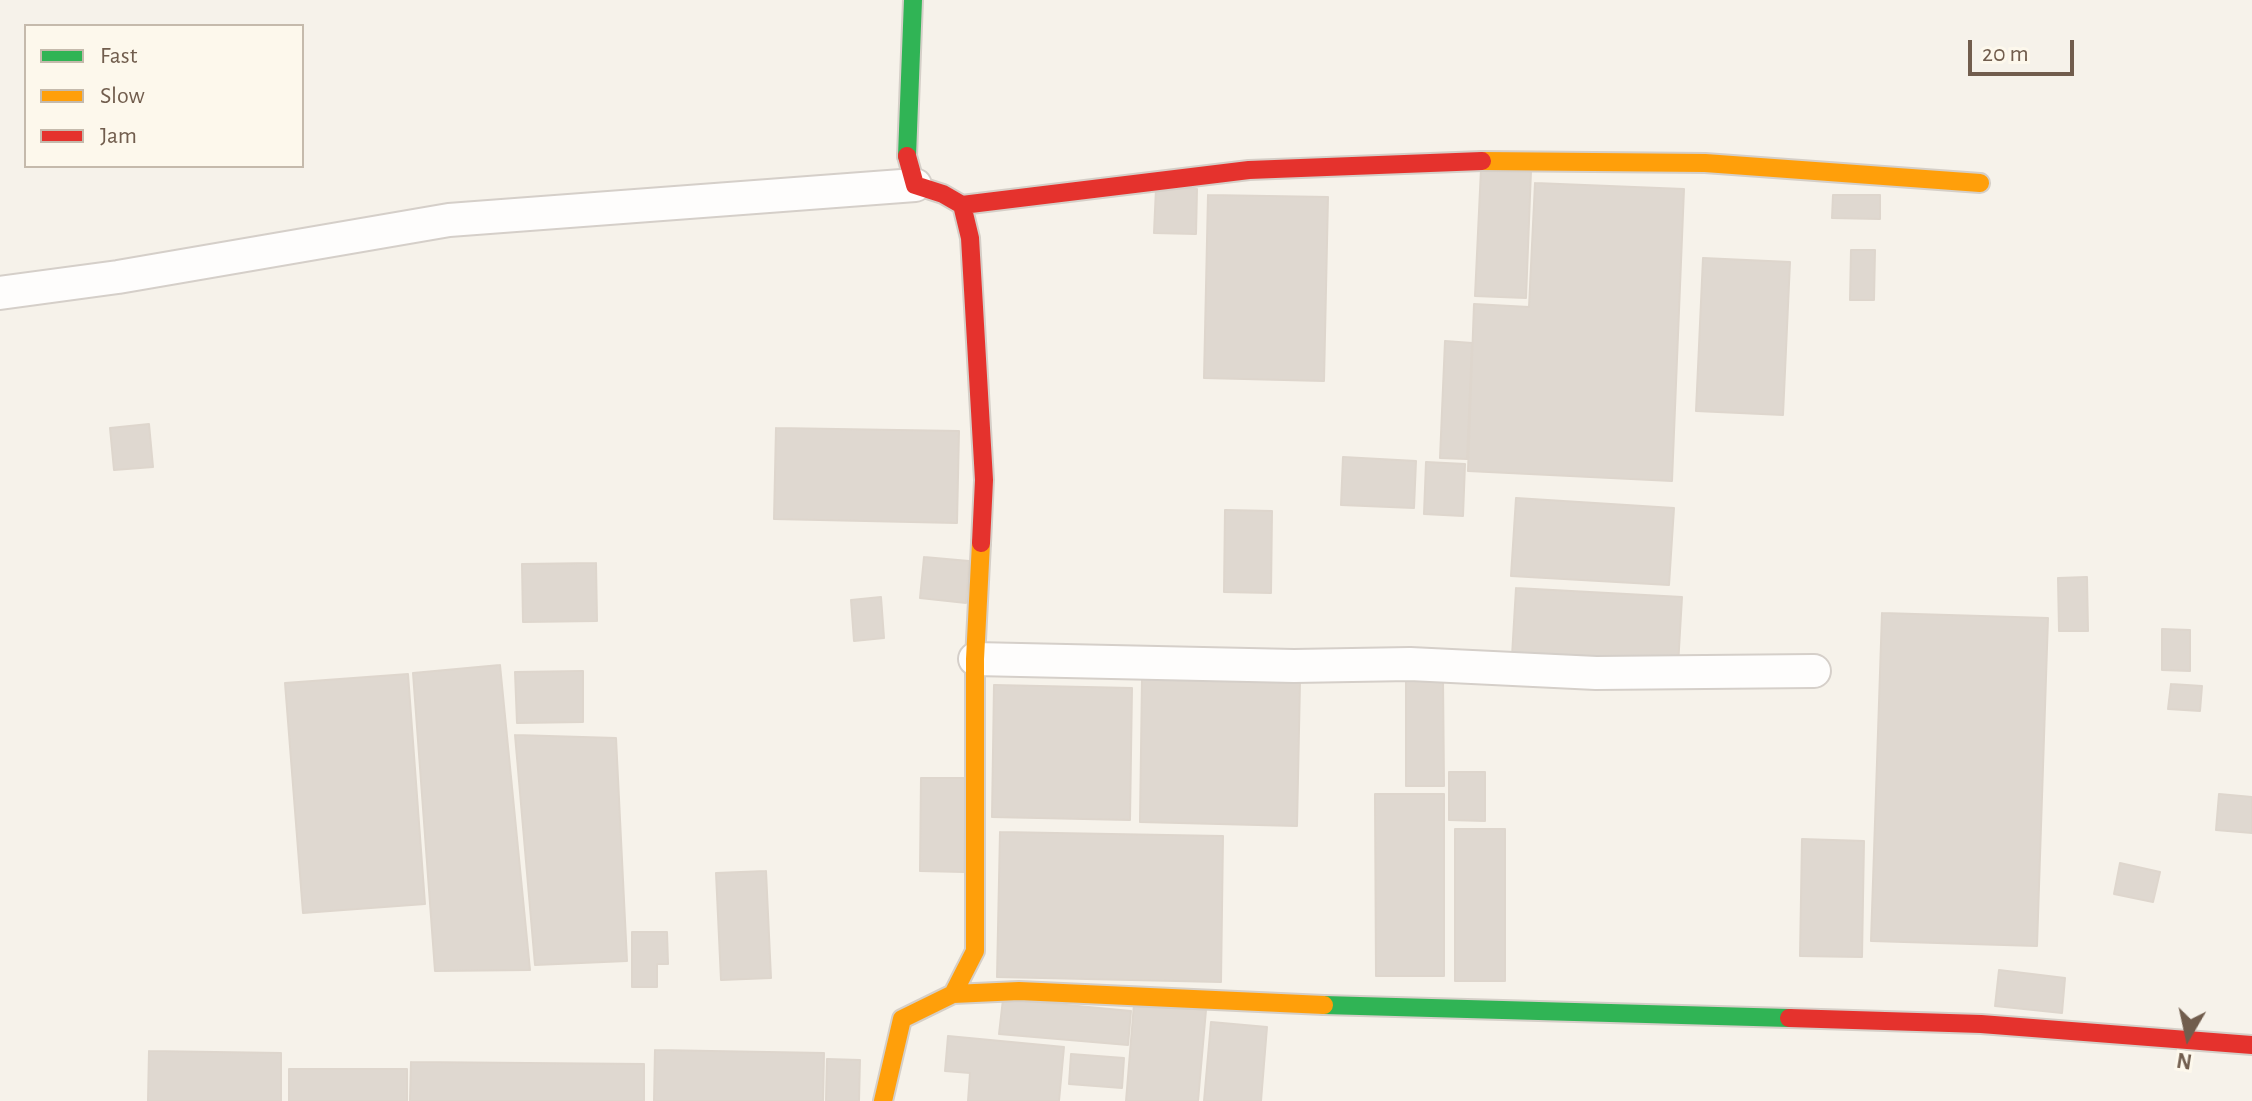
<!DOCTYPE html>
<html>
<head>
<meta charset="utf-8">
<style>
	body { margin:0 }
	#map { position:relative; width:2252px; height:1101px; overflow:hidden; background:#f6f2ea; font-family:"Alegreya Sans",sans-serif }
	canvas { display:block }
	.legend { position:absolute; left:24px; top:24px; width:280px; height:144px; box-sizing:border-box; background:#fdf8ec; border:2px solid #c5baac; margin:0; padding:10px 14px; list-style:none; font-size:24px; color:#715d4d }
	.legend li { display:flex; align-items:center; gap:16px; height:40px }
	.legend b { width:40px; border:2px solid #c5baac }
	.north { position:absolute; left:2148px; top:997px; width:80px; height:80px; -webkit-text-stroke:6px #fdf8ec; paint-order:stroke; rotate:189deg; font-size:22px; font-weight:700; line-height:32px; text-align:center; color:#715d4d }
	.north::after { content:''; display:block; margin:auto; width:28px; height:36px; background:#715d4d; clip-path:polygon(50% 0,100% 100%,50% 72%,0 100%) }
	.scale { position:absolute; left:1968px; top:40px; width:106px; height:36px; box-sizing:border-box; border:4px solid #715d4d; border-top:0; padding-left:10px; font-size:24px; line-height:28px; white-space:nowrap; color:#715d4d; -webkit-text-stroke:6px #fdf8ec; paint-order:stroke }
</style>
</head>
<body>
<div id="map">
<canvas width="2252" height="1101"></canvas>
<ul class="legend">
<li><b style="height:10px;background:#30b455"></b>Fast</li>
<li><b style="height:10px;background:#ff9f0a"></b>Slow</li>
<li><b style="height:10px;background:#e5322d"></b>Jam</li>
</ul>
<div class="north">N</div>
<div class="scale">20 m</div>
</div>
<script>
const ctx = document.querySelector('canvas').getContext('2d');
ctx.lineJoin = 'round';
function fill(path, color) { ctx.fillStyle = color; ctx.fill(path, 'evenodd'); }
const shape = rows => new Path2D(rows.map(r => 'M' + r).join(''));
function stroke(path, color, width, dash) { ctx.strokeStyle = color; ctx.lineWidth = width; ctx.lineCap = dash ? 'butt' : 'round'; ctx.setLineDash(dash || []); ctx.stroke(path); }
const building = shape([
	[1481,169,1531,171,1526,298,1475,296,1481,169],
	[1535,183,1684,189,1672,481,1468,471,1474,304,1529,307,1535,183],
	[1156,188,1197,189,1196,234,1154,233,1156,188],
	[1208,195,1328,197,1324,381,1204,378,1208,195],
	[1833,195,1880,195,1880,219,1832,218,1833,195],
	[1851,250,1875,250,1874,300,1850,300,1851,250],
	[1703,258,1790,262,1783,415,1696,411,1703,258],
	[1445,341,1472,343,1467,459,1440,458,1445,341],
	[149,424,153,467,114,470,110,428,149,424],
	[776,428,959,431,957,523,774,519,776,428],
	[1343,457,1416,461,1414,508,1341,505,1343,457],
	[1426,462,1465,464,1463,516,1424,514,1426,462],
	[1516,498,1674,508,1669,585,1511,576,1516,498],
	[1225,510,1272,511,1271,593,1224,592,1225,510],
	[924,557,969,561,966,603,920,598,924,557],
	[596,563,597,621,523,622,522,564,596,563],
	[2087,577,2088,631,2059,631,2058,578,2087,577],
	[1516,588,1682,597,1678,666,1512,656,1516,588],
	[881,597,884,638,854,641,851,600,881,597],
	[1882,613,2048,618,2037,946,1871,941,1882,613],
	[2162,629,2190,630,2190,671,2162,670,2162,629],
	[500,665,530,970,435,971,413,673,500,665],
	[583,671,583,722,517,723,515,672,583,671],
	[408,674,425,904,303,913,285,683,408,674],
	[1142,679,1300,682,1297,826,1140,822,1142,679],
	[1406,679,1443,679,1444,786,1406,786,1406,679],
	[2171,684,2202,686,2200,711,2168,709,2171,684],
	[994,685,1132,688,1130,820,992,817,994,685],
	[515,735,616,738,627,961,535,965,515,735],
	[1449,772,1485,772,1485,821,1449,820,1449,772],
	[921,778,966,778,964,872,920,871,921,778],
	[1375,794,1444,794,1444,976,1376,976,1375,794],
	[2219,794,2252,797,2252,833,2216,830,2219,794],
	[1455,829,1505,829,1505,981,1455,981,1455,829],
	[1000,832,1223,836,1221,982,997,977,1000,832],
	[1802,839,1864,841,1862,957,1800,956,1802,839],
	[2120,863,2160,872,2153,902,2114,894,2120,863],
	[766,871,771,978,721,980,716,873,766,871],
	[632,932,667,932,668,964,657,964,657,987,632,987,632,932],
	[1999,970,2065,978,2062,1013,1995,1006,1999,970],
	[1003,999,1131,1011,1128,1045,999,1034,1003,999],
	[1134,1004,1206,1010,1198,1101,1126,1101,1134,1004],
	[1211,1022,1267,1027,1261,1101,1204,1101,1211,1022],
	[948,1036,1064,1047,1059,1101,968,1101,970,1073,945,1071,948,1036],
	[655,1050,824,1053,823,1101,654,1101,655,1050],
	[149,1051,281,1053,281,1101,148,1101,149,1051],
	[1071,1054,1124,1058,1122,1088,1069,1084,1071,1054],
	[827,1059,860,1060,859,1101,826,1101,827,1059],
	[411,1062,644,1064,644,1101,410,1101,411,1062],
	[289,1069,407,1069,407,1101,289,1101,289,1069]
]);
fill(building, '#dfd8d0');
stroke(building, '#ded6cd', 2);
const street = shape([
	[0,293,118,277,449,220,915,185],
	[975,659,1294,666,1410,664,1596,673,1814,671]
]);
const fast = shape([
	[907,156,913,0],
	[1324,1005,1789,1018]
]);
const slow = shape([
	[1482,161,1705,163,1980,183],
	[953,994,1019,991,1324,1005],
	[883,1101,902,1019,953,994,975,951,975,659,981,543]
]);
const jam = shape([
	[907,156,915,185,943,194,962,205,970,238,984,480,981,543],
	[962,205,1249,170,1482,161],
	[1789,1018,1981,1024,2252,1045]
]);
stroke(street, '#d5cfc9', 36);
stroke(fast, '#d5cfc8', 22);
stroke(slow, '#d5cfc8', 22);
stroke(jam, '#d5cfc8', 22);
stroke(street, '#fefdfc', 32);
stroke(fast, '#30b455', 18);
stroke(slow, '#ff9f0a', 18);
stroke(jam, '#e5322d', 18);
</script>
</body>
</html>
